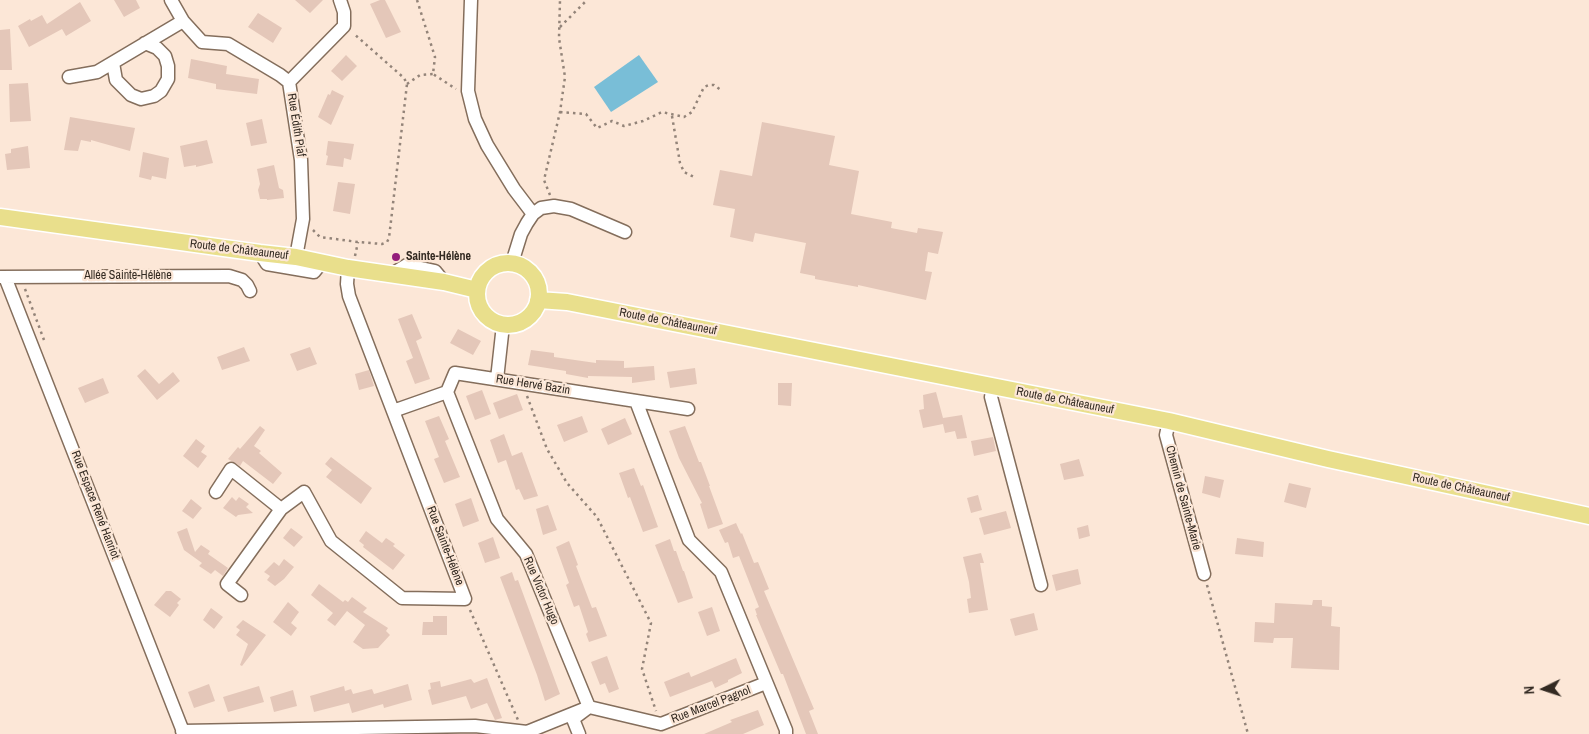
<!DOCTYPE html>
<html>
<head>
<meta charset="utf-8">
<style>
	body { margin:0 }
	#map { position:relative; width:1589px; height:734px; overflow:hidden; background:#fce7d7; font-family:"Archivo Narrow",sans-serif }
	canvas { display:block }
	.north { position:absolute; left:1519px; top:664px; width:50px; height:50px; -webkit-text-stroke:4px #fce7d7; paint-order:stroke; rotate:266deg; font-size:14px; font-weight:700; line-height:20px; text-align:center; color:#332a22 }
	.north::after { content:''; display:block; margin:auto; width:18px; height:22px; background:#332a22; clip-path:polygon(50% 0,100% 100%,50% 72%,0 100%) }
</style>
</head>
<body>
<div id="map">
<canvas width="1589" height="734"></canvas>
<div class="north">N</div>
</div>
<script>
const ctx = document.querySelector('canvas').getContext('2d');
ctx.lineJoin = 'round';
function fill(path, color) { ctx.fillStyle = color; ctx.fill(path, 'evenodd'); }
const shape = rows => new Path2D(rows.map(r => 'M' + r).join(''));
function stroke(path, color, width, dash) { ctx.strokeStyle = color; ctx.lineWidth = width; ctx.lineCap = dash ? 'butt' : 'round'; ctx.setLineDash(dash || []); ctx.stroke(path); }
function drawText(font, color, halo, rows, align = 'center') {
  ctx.font = font + ' "Archivo Narrow",sans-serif'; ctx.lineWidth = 4.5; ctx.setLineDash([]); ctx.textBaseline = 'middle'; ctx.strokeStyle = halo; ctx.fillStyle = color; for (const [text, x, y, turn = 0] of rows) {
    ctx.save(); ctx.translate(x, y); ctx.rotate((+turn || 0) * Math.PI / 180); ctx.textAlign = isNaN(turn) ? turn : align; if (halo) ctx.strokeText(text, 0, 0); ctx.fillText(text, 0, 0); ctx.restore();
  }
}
fill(shape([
	[639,55,658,82,611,112,594,87]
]), '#79bed7');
fill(shape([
	[114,0,136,0,140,8,124,17],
	[295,0,323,0,310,13],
	[380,0,385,0,401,32,386,38,370,4],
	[80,2,91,21,66,36,62,29,29,47,18,26,30,19,31,21,42,15,47,24],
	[258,13,282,28,273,43,248,27],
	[10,29,12,70,0,70,0,30],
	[346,55,357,66,342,81,331,71],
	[191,59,227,66,226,74,259,79,257,94,216,89,216,84,188,78],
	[28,83,31,121,10,122,9,84],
	[332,90,344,96,331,125,318,117,328,94,330,95],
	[70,117,135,128,130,151,91,140,91,142,81,140,78,151,64,150],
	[262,119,267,143,251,146,246,123],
	[762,122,835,136,829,165,859,171,851,214,892,222,891,228,917,233,918,228,943,232,938,254,928,252,925,271,932,272,926,300,858,285,858,287,815,279,815,276,800,273,806,243,755,233,753,242,730,237,735,209,713,205,720,170,752,176],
	[207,140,213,163,196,167,196,165,184,167,180,146],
	[328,141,354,144,351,160,344,158,343,167,326,165,328,156,326,155],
	[28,146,30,168,7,170,5,154,11,153,11,149],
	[143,152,169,158,166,179,152,176,151,180,139,177],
	[274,165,279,188,283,190,284,198,267,200,267,199,260,199,258,190,260,184,257,169],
	[338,182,355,184,350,214,333,211],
	[412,314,422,338,416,341,430,379,415,384,406,361,413,358,398,319],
	[458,329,481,341,473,355,450,343],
	[244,347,250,361,222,370,217,357],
	[310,347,317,364,297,371,290,354],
	[531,350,554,353,554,357,596,363,596,360,624,361,624,368,654,366,655,380,632,383,632,377,588,376,588,378,566,374,566,371,528,365],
	[695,368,697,384,670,388,667,372],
	[145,369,159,384,173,372,180,381,157,400,137,376],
	[369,370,374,386,359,390,355,374],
	[103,378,109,393,85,403,78,388],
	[778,383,792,383,791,406,778,405],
	[482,390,491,414,475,420,466,396],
	[936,392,943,418,962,415,967,438,957,439,955,431,945,433,943,424,923,428,919,410,924,409,923,395],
	[517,394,523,410,499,419,493,403],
	[439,416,449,439,445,441,460,477,444,483,434,459,439,457,425,421],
	[582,416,588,432,564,442,557,425],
	[625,418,632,434,608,445,601,429],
	[260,426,265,430,254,446,261,451,259,453,282,473,273,484,243,461,240,466,228,459,238,447,240,449],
	[685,426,699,462,701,462,710,486,709,486,723,524,708,529,700,504,702,503,679,458,669,431],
	[504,434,512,456,522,452,538,496,524,500,519,489,516,490,506,460,498,463,490,440],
	[993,437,996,451,974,456,971,441],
	[196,439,205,446,201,452,207,456,198,468,183,456],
	[331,457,372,488,361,504,326,477,332,470,325,464],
	[1079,459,1084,476,1064,480,1060,464],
	[634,468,641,486,643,485,658,527,643,532,630,497,628,498,619,473],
	[1205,476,1224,480,1220,498,1202,493],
	[1289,483,1311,488,1306,508,1284,502],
	[978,495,982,510,971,513,967,498],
	[232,497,236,501,239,497,249,504,246,507,253,513,238,515,236,517,223,508],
	[471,498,479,521,463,527,455,504],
	[191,499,202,508,193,519,182,511],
	[548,505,557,530,543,535,536,509],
	[1006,511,1011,528,984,535,979,518],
	[736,523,741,534,742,533,754,563,758,562,769,589,764,591,814,709,809,711,818,734,806,734,783,674,781,674,756,615,757,615,755,609,759,607,739,556,733,558,728,542,725,543,719,530],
	[1088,525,1090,536,1079,539,1077,528],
	[187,528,195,552,201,545,210,551,208,554,228,568,223,576,215,570,211,574,199,566,202,563,184,550,177,532],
	[291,528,303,537,294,547,283,538],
	[366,531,382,543,386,538,395,544,393,546,405,555,393,570,363,547,364,545,359,541],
	[493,537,500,558,485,563,478,543],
	[1237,538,1264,542,1263,557,1235,554],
	[670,539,674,551,676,551,683,571,684,571,693,598,678,603,655,545],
	[569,541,578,565,576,566,592,608,596,607,607,636,589,642,586,634,588,632,579,605,574,607,566,585,569,583,556,547],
	[981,553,984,563,980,563,988,610,969,613,967,599,971,598,969,582,963,557],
	[284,559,294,567,284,579,275,586,267,580,270,576,264,572,274,562,279,566],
	[1078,569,1081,584,1056,591,1052,575],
	[512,572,515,581,518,580,560,694,545,701,537,675,500,577],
	[319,584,343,602,345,600,348,602,352,597,367,608,363,612,388,628,386,631,390,635,378,648,363,649,353,642,365,625,347,611,335,626,327,620,333,613,311,595],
	[166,591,171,591,181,599,177,603,179,605,170,617,154,605],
	[1313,600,1322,600,1322,606,1332,607,1331,626,1340,627,1339,670,1291,668,1293,638,1274,638,1273,643,1254,642,1255,622,1274,623,1275,603,1312,605],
	[288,602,299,612,291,623,297,628,291,636,273,622],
	[712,607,720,631,707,636,698,612],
	[211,608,223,617,214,629,203,620],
	[1034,613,1038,630,1015,636,1010,619],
	[433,616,447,616,447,635,422,635,423,622,433,622],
	[243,620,266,635,242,666,240,665,248,644,236,635,240,630,236,627],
	[607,656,619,689,609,693,605,683,600,685,591,662],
	[736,658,742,673,728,680,728,682,715,688,712,681,670,697,664,682,689,672,691,677],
	[487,678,502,718,495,720,487,703,471,709,466,696,432,705,428,690,431,689,430,683,440,681,441,687,471,679,474,683],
	[209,684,215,701,194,708,188,692],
	[408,684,412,700,384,708,383,704,352,713,349,703,314,712,310,696,344,686,345,691,351,689,353,694,372,689,374,694],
	[259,686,264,702,228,712,223,697],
	[293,690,297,706,274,712,270,697],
	[758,710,764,725,743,734,704,734,732,722,730,720]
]), '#e4c7b9');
const minor = shape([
	[171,0,183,21,202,42,228,44,280,75,289,82,301,160,303,219,296,257],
	[471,0,468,91,475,119,487,145,514,189,533,214],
	[113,63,116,80,131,95,141,99,154,96,161,91,168,79,168,66,165,56,157,48,145,43],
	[69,77,97,72,183,21],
	[289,82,344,26,344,12,340,0],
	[260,253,267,264,314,272,322,262],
	[512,263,521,234,527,223,533,214,541,208,554,206,571,209,625,232],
	[392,274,407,265,435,271,444,282],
	[0,277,229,276,242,280,247,285,250,291],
	[5,277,184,734],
	[497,379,503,325],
	[993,386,991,397,1041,585],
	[447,392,497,519,526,554,589,707,573,719,579,734],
	[636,401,689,540,721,572,786,730,786,734],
	[393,411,447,392,455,373,688,409],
	[1169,421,1166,435,1204,574],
	[216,492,231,469,281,509],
	[241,595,227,584,281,509,304,492,331,541,402,598,465,599,349,296,347,284,348,268],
	[182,731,475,726,527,732,589,707,661,724,766,683]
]);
const major = shape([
	[0,217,260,253,296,257,348,268,444,282,477,290],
	'477 294a31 31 0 1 1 62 0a31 31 0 1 1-62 0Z',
	[538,300,567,302,1169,421,1328,459,1589,516]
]);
stroke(minor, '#846e5c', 15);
stroke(major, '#fff', 19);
stroke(shape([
	[417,0,435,57,433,74,456,89],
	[560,27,587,0],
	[407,84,420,75,433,74],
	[560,112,586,114,597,128,612,121,624,126,643,121,662,112,684,117,692,112,704,87,709,85,714,85,722,91],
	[672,116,680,163,684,172,696,178],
	[550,195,544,180,560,112,565,77,559,38,560,0],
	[313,230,320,237,358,242,382,244,387,242,389,238,407,84,404,78,353,33],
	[355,256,358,242],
	[25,289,44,340],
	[527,396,547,449,567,483,597,517,651,623,642,669,656,711],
	[1207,585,1248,734],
	[470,610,518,720]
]), '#938479', 2.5, [2.5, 4]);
stroke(minor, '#fff', 12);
stroke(major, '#e9df8c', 16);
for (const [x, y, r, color] of [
	[396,257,5,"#941e7b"]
]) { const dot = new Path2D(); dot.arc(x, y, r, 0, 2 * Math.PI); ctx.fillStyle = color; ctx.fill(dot); stroke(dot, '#fce7d7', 2); }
drawText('12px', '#332a22', '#fce7d7', [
	["Rue Édith Piaf",296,125,81],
	["Route de Châteauneuf",239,250,7],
	["Allée Sainte-Hélène",128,276],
	["Route de Châteauneuf",668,322,11],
	["Rue Hervé Bazin",533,385,9],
	["Route de Châteauneuf",1065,401,11],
	["Route de Châteauneuf",1461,488,12],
	["Chemin de Sainte-Marie",1183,498,75],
	["Rue Espace René Hanriot",95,505,69],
	["Rue Sainte-Hélène",445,546,69],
	["Rue Victor Hugo",541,591,67],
	["Rue Marcel Pagnol",711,705,-21]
]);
drawText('bold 12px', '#332a22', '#fce7d7', [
	["Sainte-Hélène",406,257]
], 'left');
</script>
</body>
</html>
